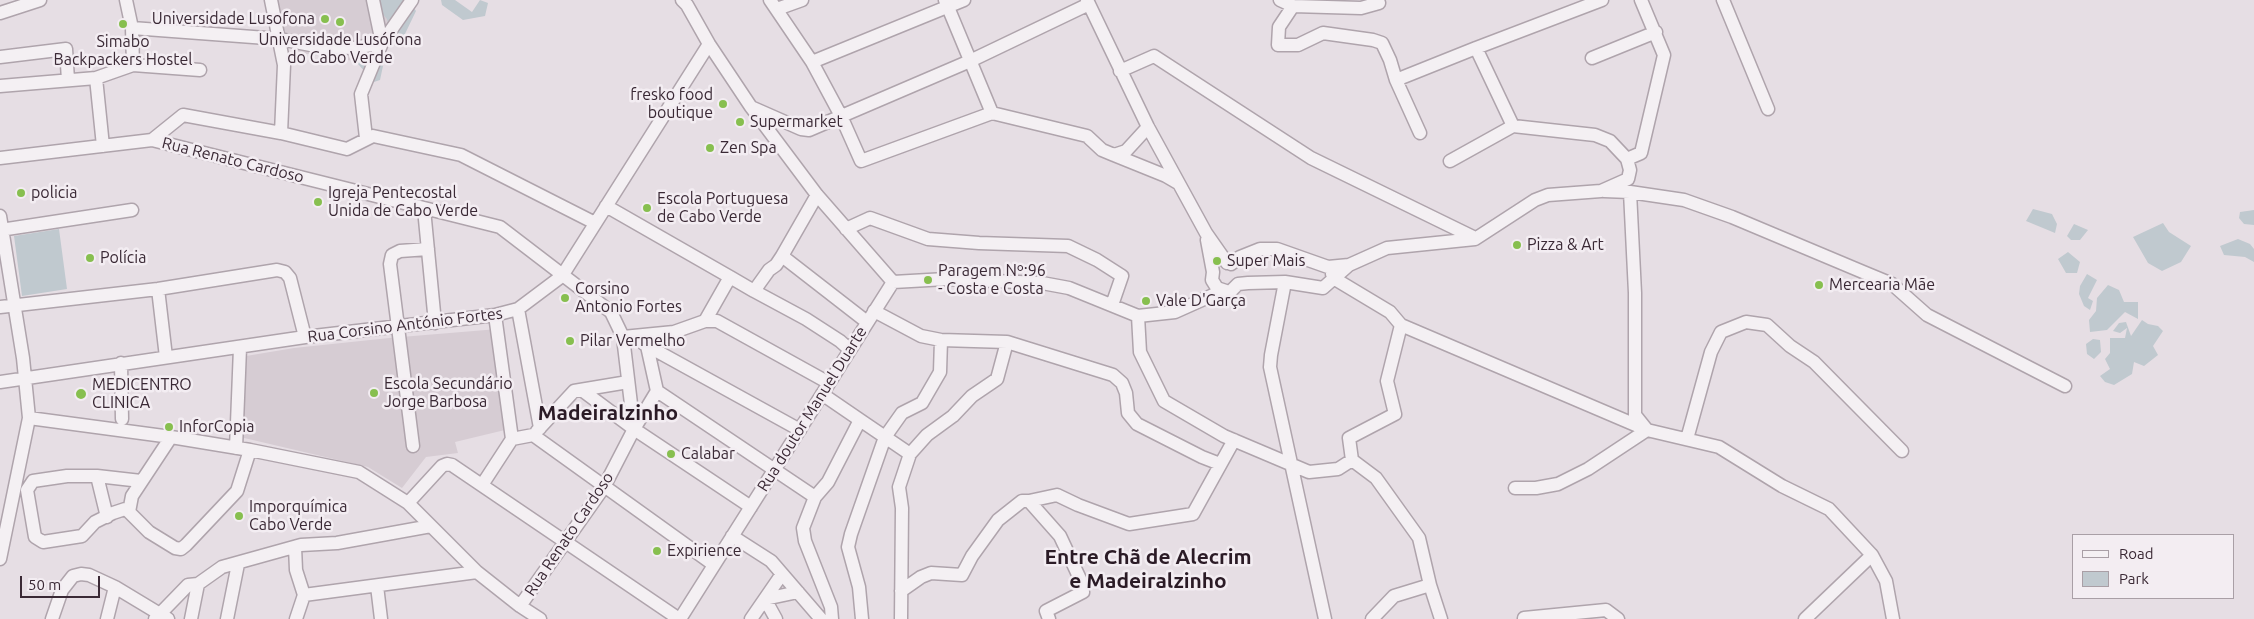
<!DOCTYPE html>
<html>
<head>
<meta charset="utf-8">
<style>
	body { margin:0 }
	#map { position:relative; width:2254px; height:619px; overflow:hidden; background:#e6dee4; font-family:Ubuntu,sans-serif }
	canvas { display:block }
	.legend { position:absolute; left:2072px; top:534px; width:162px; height:65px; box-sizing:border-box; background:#f3edf2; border:1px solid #a99fa6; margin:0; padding:6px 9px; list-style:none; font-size:15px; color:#3a2935 }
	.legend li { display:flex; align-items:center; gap:10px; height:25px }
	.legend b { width:25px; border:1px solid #a99fa6 }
	.scale { position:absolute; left:20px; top:576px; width:80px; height:22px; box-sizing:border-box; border:2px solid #3a2935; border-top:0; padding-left:6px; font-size:15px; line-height:18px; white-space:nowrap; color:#3a2935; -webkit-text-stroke:4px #f3edf2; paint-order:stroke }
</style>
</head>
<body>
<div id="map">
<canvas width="2254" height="619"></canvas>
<ul class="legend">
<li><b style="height:6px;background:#f4f0f3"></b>Road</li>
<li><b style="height:14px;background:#c0c9cf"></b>Park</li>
</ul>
<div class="scale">50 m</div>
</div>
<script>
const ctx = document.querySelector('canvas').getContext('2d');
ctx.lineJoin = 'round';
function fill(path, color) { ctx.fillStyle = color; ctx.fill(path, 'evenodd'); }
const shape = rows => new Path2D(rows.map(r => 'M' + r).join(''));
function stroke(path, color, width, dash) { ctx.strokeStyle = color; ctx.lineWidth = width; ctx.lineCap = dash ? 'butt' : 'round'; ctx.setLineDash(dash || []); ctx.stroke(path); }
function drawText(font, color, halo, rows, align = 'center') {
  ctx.font = font + ' Ubuntu,sans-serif'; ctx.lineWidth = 5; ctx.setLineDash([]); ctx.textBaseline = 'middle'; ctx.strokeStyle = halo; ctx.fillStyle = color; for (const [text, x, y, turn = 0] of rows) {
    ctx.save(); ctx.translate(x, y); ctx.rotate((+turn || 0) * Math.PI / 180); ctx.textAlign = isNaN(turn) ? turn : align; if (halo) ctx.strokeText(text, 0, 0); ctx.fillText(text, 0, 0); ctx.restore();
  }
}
fill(shape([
	[277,0,411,0,378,51,354,61,301,53,287,43],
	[498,329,509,429,455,442,458,453,426,457,402,488,368,467,240,437,246,356,294,348,389,338]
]), '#d6ccd3');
fill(shape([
	[377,0,409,0,416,11,404,36,389,29,387,19,379,10],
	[441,0,455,0,472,12,480,0,488,3,485,16,463,20,442,5],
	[364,50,383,66,380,80,374,82,358,64],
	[2033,209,2052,214,2057,224,2055,233,2026,221],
	[2254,210,2254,225,2244,224,2239,218,2240,212],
	[2163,223,2169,232,2191,246,2181,262,2162,271,2148,263,2133,237],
	[2074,224,2088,230,2080,240,2071,240,2067,236],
	[59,229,67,289,22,296,14,236],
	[2238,239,2250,244,2254,249,2254,262,2245,257,2224,255,2220,246],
	[2068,252,2080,262,2077,273,2066,273,2058,259],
	[2087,274,2097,280,2088,298,2093,301,2090,310,2084,306,2079,294,2080,286],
	[2108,285,2119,290,2124,302,2138,302,2138,319,2125,312,2107,330,2090,332,2089,320,2096,311,2097,298],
	[2142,320,2148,324,2158,326,2163,331,2153,346,2158,355,2144,366,2134,362,2132,374,2114,385,2105,382,2100,376,2110,369,2105,359,2110,353,2110,338,2125,338,2127,328,2120,333,2113,331,2119,323,2126,322,2131,336],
	[2093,339,2100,340,2101,352,2094,359,2087,354,2086,344]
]), '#c0c9cf');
const minor = shape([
	[271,0,284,65,281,133],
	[682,0,687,5,709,44,751,107,817,195,893,282],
	[770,0,812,62,841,116,861,161,992,113,1087,136,1102,150,1114,155,1126,151,1148,127],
	[945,0,992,113],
	[1087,0,1148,127,1206,233,1227,263],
	[1280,0,1293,6,1361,8,1379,3],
	[1723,0,1768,109],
	[1293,6,1279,27,1278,45,1298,45,1323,33,1373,40,1382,43,1390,60,1396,80,1420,133],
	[777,9,802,0],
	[0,13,40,0],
	[132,28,280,39,321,47,354,48,382,43,373,0],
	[0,57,66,49,68,80],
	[1592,58,1656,32],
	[812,62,964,0],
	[133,65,200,70],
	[1120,71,1154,56,1311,158,1475,238],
	[96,78,103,146],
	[1396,80,1476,48],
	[0,86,96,78,133,65,132,28,126,0],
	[751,107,801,129,809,130,970,61,1089,4],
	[366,138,361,94,382,43,412,0],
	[152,140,183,115,281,133,347,149,373,136,461,155,595,223],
	[1114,155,1166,176,1178,183],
	[0,158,152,140,500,227,611,312,623,337,634,429,604,487,520,606],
	[1627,159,1641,153,1664,55,1641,0],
	[1450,161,1513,126],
	[1604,191,1630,192,1684,200,1732,217,1863,272,1892,284,1927,315,2065,386],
	[1630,192,1635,293,1635,415,1647,430,1719,447,1782,486,1829,509,1872,555,1805,619],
	[817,195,782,256,867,322],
	[606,206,730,277],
	[424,209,435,323],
	[0,216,23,358,29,418,0,559],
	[846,229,870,218,928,239,979,243,1068,246,1097,260,1122,276,1112,305],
	[0,230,132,210],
	[1207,240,1213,272,1212,280,1217,288,1226,291],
	[1231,264,1240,257,1260,249,1277,249,1328,267,1349,265,1387,248,1475,239,1535,200,1548,195,1601,191,1628,179,1630,170,1627,159,1610,141,1595,135,1513,126,1476,48,1602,0],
	[1332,274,1335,279,1390,312,1401,325,1645,429],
	[893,282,946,279,1042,283,1069,288,1138,316,1175,312,1213,295,1231,291,1238,284,1248,283,1285,282,1323,288,1349,265],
	[1285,282,1271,355,1270,367,1325,619],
	[158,289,166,357],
	[754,291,806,319,840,341,850,350],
	[0,307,158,289,277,270,285,272,290,278,305,337],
	[518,309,540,428],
	[874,311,921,336,941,340,1007,342,1113,375,1122,383,1126,393,1128,413,1137,424,1202,457,1220,464],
	[495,315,512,439],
	[1138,316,1140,352,1164,401,1224,436,1309,472,1338,469,1352,460,1376,478,1419,538,1430,585,1394,596,1372,619],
	[705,321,730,277,754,291,769,270,776,265,782,256],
	[623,337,674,332,705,321,717,321,829,383],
	[644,344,800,430],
	[647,346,657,391,815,497,803,528,805,541,831,607,832,619],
	[121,363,122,419],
	[0,382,305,337,495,315,518,309,562,276,709,44],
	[583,391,634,429,751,507],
	[29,418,171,437,250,450,359,472,408,503,477,572,520,606,540,619],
	[860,420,910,454,899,487,902,508,901,619],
	[634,429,657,391],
	[537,431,574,391,628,382],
	[171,437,132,496,129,512,149,532,175,548,181,549,186,545,237,491,250,450],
	[1687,439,1711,352,1721,332,1746,322,1767,325,1790,346,1814,362,1902,451],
	[413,446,390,264,392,255,400,251,428,249],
	[236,448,240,348],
	[910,454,927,435,953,416,972,396,997,379,1007,342],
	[1352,460,1349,438,1395,414,1387,381,1401,325],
	[97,476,107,517],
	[482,485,512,439,533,435,714,565],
	[1515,488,1536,488,1558,484,1588,469,1647,430],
	[815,497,828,482,860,420,822,394],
	[408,503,442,466,447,464,452,465,679,619],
	[129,512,125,509,113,513,95,522,82,536,43,542,35,537,27,490,33,481,67,476,97,476,141,481],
	[732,536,771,561,821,619],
	[295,547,296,570,304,595],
	[1872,555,1886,581,1893,619],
	[1430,585,1441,619],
	[377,586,381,619],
	[901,591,921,577,931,573,962,575,972,556,998,520,1022,501,1029,501],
	[1524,618,1606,610,1618,619],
	[52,619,62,590,73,576,81,574,89,575,115,587,168,619],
	[107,619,115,587],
	[155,619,188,585,198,584,222,567,301,545,337,543,431,526],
	[191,619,198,584],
	[227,619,238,564],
	[296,619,304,595,477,572],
	[680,619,893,282],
	[751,619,782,574],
	[776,619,765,599,798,592],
	[862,619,859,587,848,547,851,534,885,437,902,413,922,403,940,372,941,340],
	[1049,619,1046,611,1083,592,1081,581,1060,536,1029,501,1057,495,1078,505,1129,524,1193,514,1234,440]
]);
stroke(minor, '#afa4ac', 15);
stroke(minor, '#f4f0f3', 12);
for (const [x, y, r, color] of [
	[325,19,5,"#87bf4f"],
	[340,22,5,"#87bf4f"],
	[123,24,5,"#87bf4f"],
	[723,104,5,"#87bf4f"],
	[740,122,5,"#87bf4f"],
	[710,148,5,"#87bf4f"],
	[21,193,5,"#87bf4f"],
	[318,202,5,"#87bf4f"],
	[647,208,5,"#87bf4f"],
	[1517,245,5,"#87bf4f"],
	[90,258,5,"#87bf4f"],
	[1217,261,5,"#87bf4f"],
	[928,280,5,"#87bf4f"],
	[1819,285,5,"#87bf4f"],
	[565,298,5,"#87bf4f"],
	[1146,301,5,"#87bf4f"],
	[570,341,5,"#87bf4f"],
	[374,393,5,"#87bf4f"],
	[81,394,6,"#87bf4f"],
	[169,427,5,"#87bf4f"],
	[671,454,5,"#87bf4f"],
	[239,516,5,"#87bf4f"],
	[657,551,5,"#87bf4f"]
]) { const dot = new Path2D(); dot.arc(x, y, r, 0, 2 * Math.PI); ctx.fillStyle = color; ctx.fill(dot); stroke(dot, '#f3edf2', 2); }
drawText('16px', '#3a2935', '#f3edf2', [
	["Universidade Lusofona",315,19,"right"],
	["Universidade Lusófona",340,40,"center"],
	["do Cabo Verde",340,58,"center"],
	["Simabo",123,42,"center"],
	["Backpackers Hostel",123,60,"center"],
	["fresko food",713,95,"right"],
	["boutique",713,113,"right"],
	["Supermarket",750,122],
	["Zen Spa",720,148],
	["policia",31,193],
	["Igreja Pentecostal",328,193],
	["Unida de Cabo Verde",328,211],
	["Escola Portuguesa",657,199],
	["de Cabo Verde",657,217],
	["Pizza & Art",1527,245],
	["Polícia",100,258],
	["Super Mais",1227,261],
	["Paragem Nº:96",938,271],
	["- Costa e Costa",938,289],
	["Mercearia Mãe",1829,285],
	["Corsino",575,289],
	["Antonio Fortes",575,307],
	["Vale D'Garça",1156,301],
	["Pilar Vermelho",580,341],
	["Escola Secundário",384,384],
	["Jorge Barbosa",384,402],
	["MEDICENTRO",92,385],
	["CLINICA",92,403],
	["InforCopia",179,427],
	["Calabar",681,454],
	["Imporquímica",249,507],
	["Cabo Verde",249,525],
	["Expirience",667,551]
], 'left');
drawText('16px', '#3a2935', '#f3edf2', [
	["Rua Renato Cardoso",233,160,14],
	["Rua Corsino António Fortes",405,325,-7],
	["Rua doutor Manuel Duarte",812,409,-58],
	["Rua Renato Cardoso",569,534,-56]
]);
drawText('bold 21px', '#2b1b26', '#f3edf2', [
	["Madeiralzinho",608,413],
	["Entre Chã de Alecrim",1148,557],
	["e Madeiralzinho",1148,581]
]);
</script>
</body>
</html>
